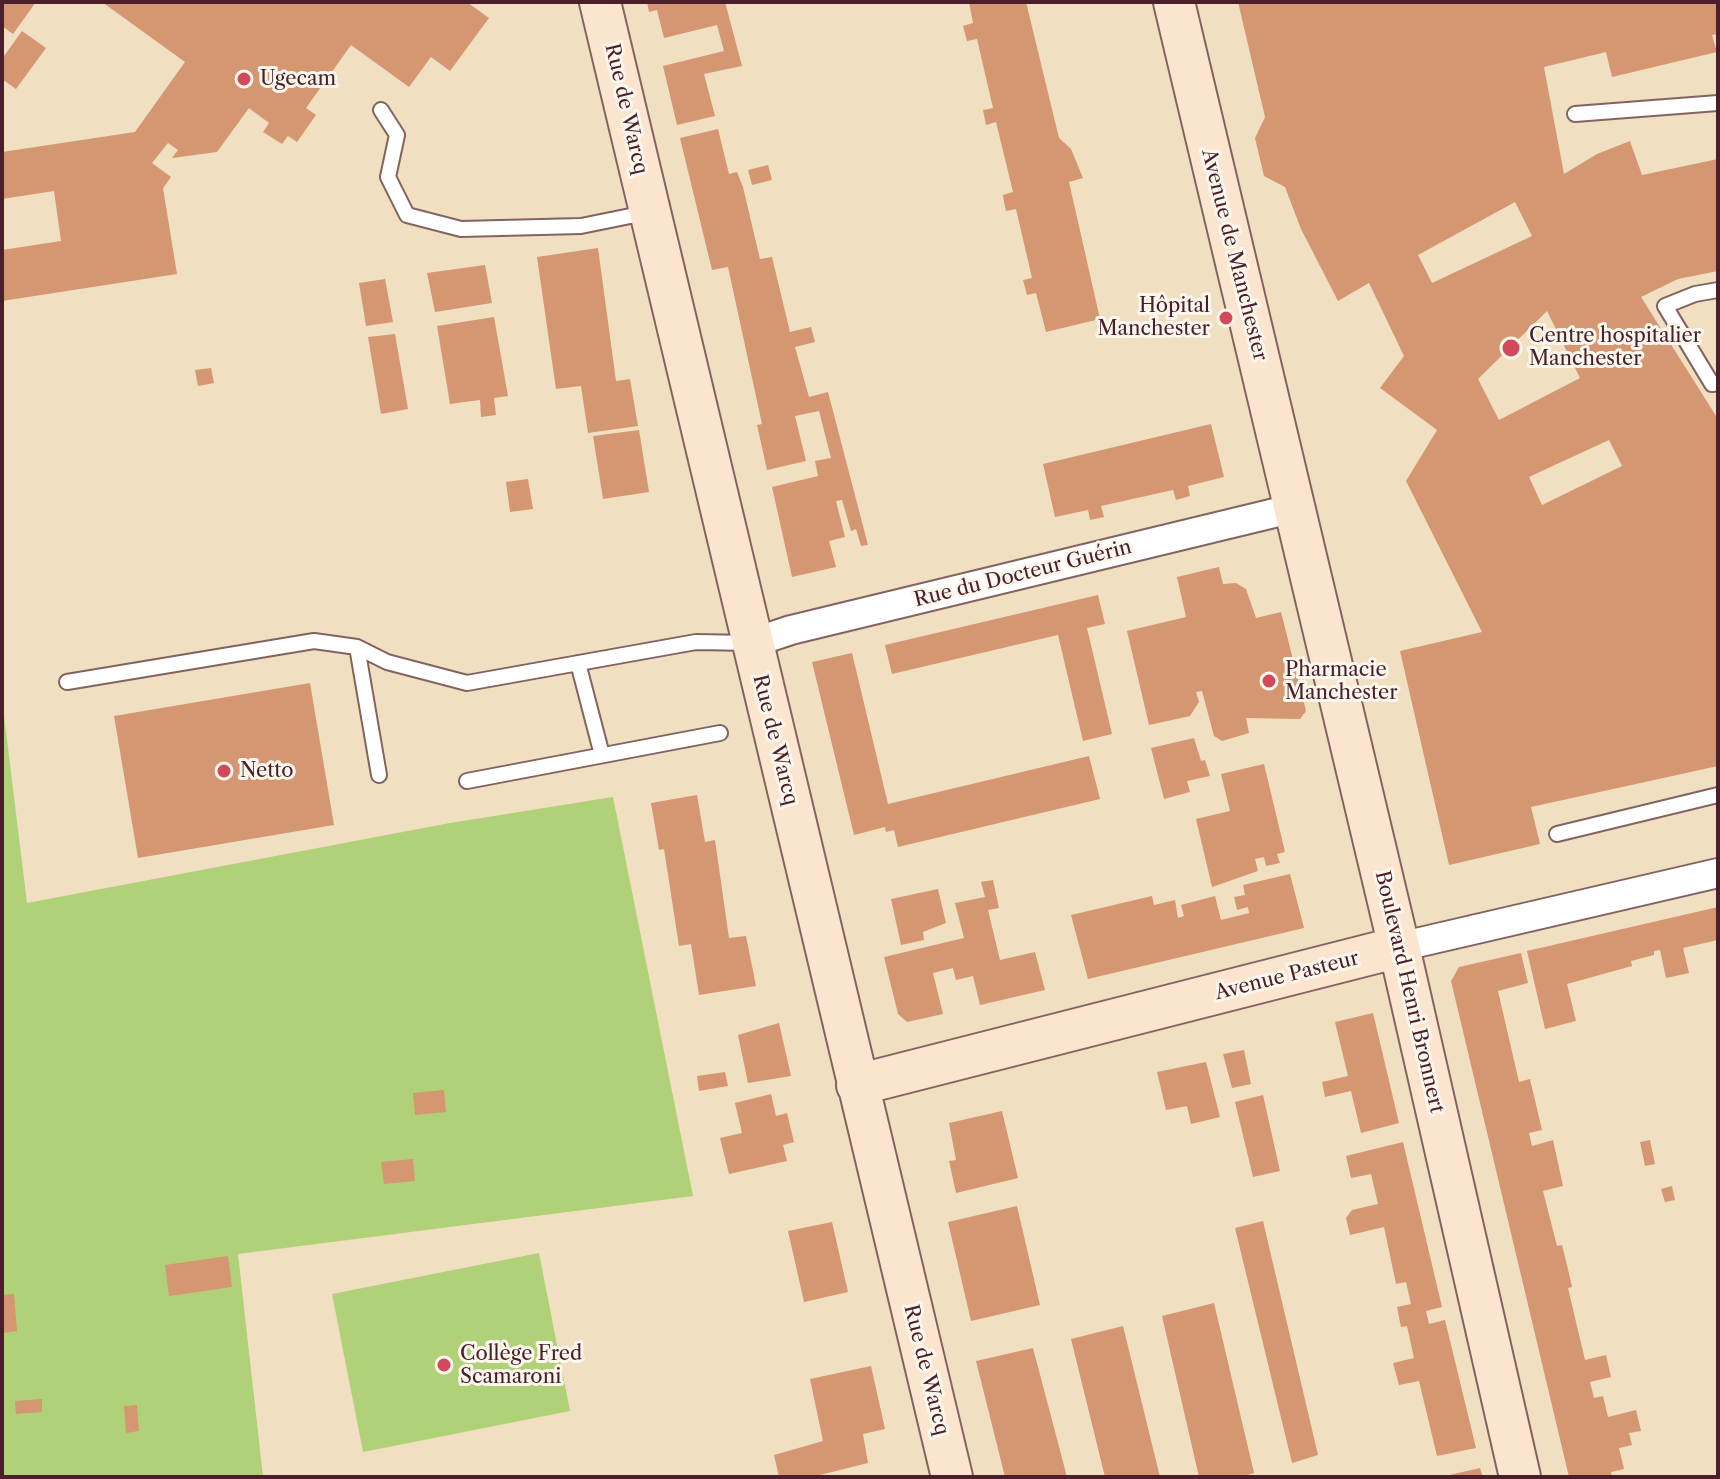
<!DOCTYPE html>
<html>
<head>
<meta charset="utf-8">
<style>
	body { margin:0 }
	#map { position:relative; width:1720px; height:1479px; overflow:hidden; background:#f1dfc1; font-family:"Libre Caslon Text",serif }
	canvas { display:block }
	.frame { position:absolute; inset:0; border:4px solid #4a1f2b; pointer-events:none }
</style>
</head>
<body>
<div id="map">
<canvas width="1720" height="1479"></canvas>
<div class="frame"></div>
</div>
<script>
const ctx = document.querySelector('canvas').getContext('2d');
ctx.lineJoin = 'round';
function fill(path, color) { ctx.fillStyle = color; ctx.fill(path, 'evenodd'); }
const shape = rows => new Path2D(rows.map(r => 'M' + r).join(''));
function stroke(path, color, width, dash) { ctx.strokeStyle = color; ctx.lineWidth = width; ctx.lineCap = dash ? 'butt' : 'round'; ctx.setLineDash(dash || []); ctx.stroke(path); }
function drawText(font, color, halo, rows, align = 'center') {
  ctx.font = font + ' "Libre Caslon Text",serif'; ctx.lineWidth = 6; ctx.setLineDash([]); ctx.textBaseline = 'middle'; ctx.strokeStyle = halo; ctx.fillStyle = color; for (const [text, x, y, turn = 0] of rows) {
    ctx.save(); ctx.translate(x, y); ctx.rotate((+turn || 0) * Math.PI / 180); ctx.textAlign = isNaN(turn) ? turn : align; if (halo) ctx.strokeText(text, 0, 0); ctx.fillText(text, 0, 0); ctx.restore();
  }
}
fill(shape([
	[2,699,27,903,450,823,613,797,693,1196,238,1254,263,1477,2,1477],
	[539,1253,570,1411,363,1452,332,1294]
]), '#b1d178');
fill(shape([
	[2,2,36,2,13,34,2,26],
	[102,2,467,2,489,18,450,71,431,57,409,87,351,45,306,108,316,115,297,142,288,136,282,144,263,132,269,123,249,108,217,152,172,158,178,150,168,143,152,163,171,177,163,188,177,274,2,301,2,250,61,241,54,191,2,199,2,152,135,132,185,62],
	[647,2,725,2,742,66,704,74,715,116,677,125,663,66,724,51,717,25,664,38,657,10,649,12],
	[969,2,1026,2,1059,138,1071,149,1083,178,1069,182,1100,319,1046,332,1036,293,1027,295,1023,280,1032,278,1016,209,1006,211,1004,202,1003,195,1013,192,996,122,986,125,983,110,993,108,977,39,967,41,963,26,973,23],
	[1238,2,1718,2,1718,34,1712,35,1717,52,1612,77,1606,52,1544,67,1564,174,1597,154,1630,141,1642,175,1718,159,1718,271,1678,279,1641,297,1718,419,1718,766,1531,807,1540,844,1449,865,1400,651,1482,632,1406,481,1437,430,1380,388,1404,356,1369,283,1338,301,1301,229,1285,187,1264,176,1255,138,1265,117],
	[1515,202,1532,236,1432,283,1418,255],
	[1547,311,1580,378,1499,420,1478,379],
	[1609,440,1622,466,1542,505,1529,477],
	[22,31,46,48,16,89,2,79,2,59],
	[718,129,729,174,737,172,743,187,760,259,772,257,790,332,811,327,815,342,795,347,809,397,828,392,868,545,861,546,856,529,851,531,842,500,836,501,845,537,829,541,836,567,792,577,772,487,818,476,815,461,831,458,819,411,795,416,806,461,767,470,757,425,762,424,728,267,712,270,680,138],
	[768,165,772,180,752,185,748,170],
	[598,248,616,381,630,379,638,426,588,433,581,386,556,389,537,257],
	[485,265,492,303,435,312,427,273],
	[385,279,393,322,366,326,359,283],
	[494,317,508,396,494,398,496,415,481,417,480,400,450,404,437,326],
	[395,334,408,409,381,414,368,337],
	[211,368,214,383,198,386,195,370],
	[1211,424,1224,477,1188,486,1190,496,1176,500,1173,490,1101,506,1104,517,1090,520,1088,510,1055,517,1043,464],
	[639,430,649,492,603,499,593,436],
	[528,479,533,509,510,512,506,482],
	[1219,567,1223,584,1236,583,1246,589,1256,618,1281,612,1306,711,1300,719,1246,718,1249,733,1222,741,1214,736,1202,691,1196,692,1199,702,1190,716,1149,725,1127,631,1186,617,1177,577],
	[1098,595,1105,624,1087,628,1112,734,1083,741,1058,635,892,674,885,645],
	[852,653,888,804,1089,756,1100,799,898,847,894,830,886,832,885,827,854,835,812,662],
	[310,683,334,825,138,858,114,716],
	[1194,738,1201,761,1205,760,1210,776,1187,781,1190,792,1164,799,1151,748],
	[1264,764,1285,852,1277,854,1280,863,1266,866,1264,857,1255,859,1258,871,1212,887,1196,819,1230,811,1221,774],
	[697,795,705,842,715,840,729,938,746,936,756,986,699,995,691,944,679,946,664,849,659,850,651,803],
	[1290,874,1304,928,1088,979,1071,915,1152,896,1154,905,1175,900,1178,918,1184,916,1181,905,1215,896,1221,920,1249,913,1248,907,1237,910,1234,897,1245,895,1243,885],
	[993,880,999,908,988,910,1000,960,1035,952,1045,990,980,1005,973,976,956,980,953,968,933,973,943,1014,907,1022,898,1014,884,957,964,938,955,903,985,897,981,882],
	[938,889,946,923,923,932,924,940,901,945,891,899],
	[1718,907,1718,940,1683,948,1689,973,1666,978,1660,950,1654,951,1654,955,1631,961,1632,966,1567,984,1576,1021,1545,1029,1527,951],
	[1521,953,1528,983,1498,991,1519,1082,1530,1079,1542,1130,1529,1133,1532,1146,1553,1140,1563,1186,1543,1191,1557,1246,1562,1245,1567,1265,1572,1287,1568,1288,1585,1360,1606,1355,1611,1377,1590,1382,1594,1398,1603,1396,1608,1417,1636,1410,1641,1431,1629,1433,1632,1445,1619,1448,1624,1469,1611,1472,1612,1477,1569,1477,1451,981,1459,967],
	[1373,1013,1399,1123,1361,1133,1351,1091,1325,1097,1322,1082,1348,1076,1335,1022],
	[779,1023,791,1076,748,1083,738,1035],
	[1244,1050,1251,1084,1232,1088,1223,1054],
	[1206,1062,1220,1117,1191,1124,1187,1106,1166,1110,1157,1072],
	[725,1072,728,1086,699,1091,697,1076],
	[444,1090,446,1112,415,1115,413,1093],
	[771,1094,776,1116,787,1113,794,1142,783,1145,787,1161,729,1174,720,1138,742,1133,735,1103],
	[1263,1095,1280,1171,1253,1177,1235,1102],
	[1002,1111,1018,1178,956,1193,949,1161,956,1160,949,1123],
	[1650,1140,1655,1164,1645,1166,1640,1142],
	[1403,1142,1442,1307,1426,1311,1429,1324,1445,1320,1476,1448,1437,1456,1419,1381,1399,1385,1393,1363,1414,1358,1407,1326,1401,1327,1397,1307,1411,1304,1406,1282,1396,1284,1384,1227,1350,1235,1346,1218,1352,1210,1378,1204,1371,1174,1351,1178,1346,1156],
	[413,1159,415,1181,384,1184,381,1162],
	[1672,1186,1675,1200,1665,1202,1661,1189],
	[1017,1206,1040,1305,971,1321,948,1222],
	[1263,1221,1318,1455,1292,1463,1235,1228],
	[832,1222,848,1292,804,1302,788,1231],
	[228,1256,232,1287,169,1296,165,1265],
	[14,1294,17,1331,2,1333,2,1295],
	[1214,1303,1254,1473,1240,1477,1199,1477,1162,1316],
	[1123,1326,1160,1477,1105,1477,1071,1339],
	[1033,1348,1062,1458,1067,1477,1005,1477,976,1361],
	[871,1366,885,1429,863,1434,868,1463,812,1477,779,1477,774,1455,823,1441,810,1379],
	[42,1399,42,1412,16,1414,15,1401],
	[137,1405,139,1431,126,1433,124,1406],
	[1480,1468,1483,1477,1445,1477,1445,1476]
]), '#d59672');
const service = shape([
	[381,110,397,135,388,177,407,215,461,229,581,226,650,212],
	[1575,114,1718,103],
	[1718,290,1695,294,1665,306,1712,384,1718,383],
	[357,647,379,775],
	[578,663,602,755],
	[67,682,314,641,357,647,387,662,467,683,696,642,751,643],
	[467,781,720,733],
	[1557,834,1718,795]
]);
const minor = shape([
	[752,643,791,630,1295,508],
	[1399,947,1718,873]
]);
const secondary = shape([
	[600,2,952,1477],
	[1174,2,1399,947,1520,1477],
	[857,1085,1399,947]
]);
stroke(service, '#846260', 18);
stroke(minor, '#846260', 32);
stroke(secondary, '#846260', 44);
stroke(service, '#fff', 14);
stroke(minor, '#fff', 28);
stroke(secondary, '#fbe5cf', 40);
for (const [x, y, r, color] of [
	[244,79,8,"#d1495b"],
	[1226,318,8,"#d1495b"],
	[1511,348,10,"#d1495b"],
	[1269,681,8,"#d1495b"],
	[224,771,8,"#d1495b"],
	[444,1365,8,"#d1495b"]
]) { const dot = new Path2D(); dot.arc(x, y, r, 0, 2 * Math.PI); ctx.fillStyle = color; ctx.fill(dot); stroke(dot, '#fbf7ec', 3); }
drawText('20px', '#4a1f2b', '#fbf7ec', [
	["Ugecam",260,79],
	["Hôpital",1210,306,"right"],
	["Manchester",1210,329,"right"],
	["Centre hospitalier",1529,336],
	["Manchester",1529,359],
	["Pharmacie",1285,670],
	["Manchester",1285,693],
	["Netto",240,771],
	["Collège Fred",460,1354],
	["Scamaroni",460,1377]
], 'left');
drawText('20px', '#4a1f2b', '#fbf7ec', [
	["Rue de Warcq",626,109,77],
	["Avenue de Manchester",1234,255,76],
	["Rue du Docteur Guérin",1023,574,-14],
	["Rue de Warcq",775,740,76],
	["Avenue Pasteur",1287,976,-14],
	["Boulevard Henri Bronnert",1409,992,77],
	["Rue de Warcq",926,1370,76]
]);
</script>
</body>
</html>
